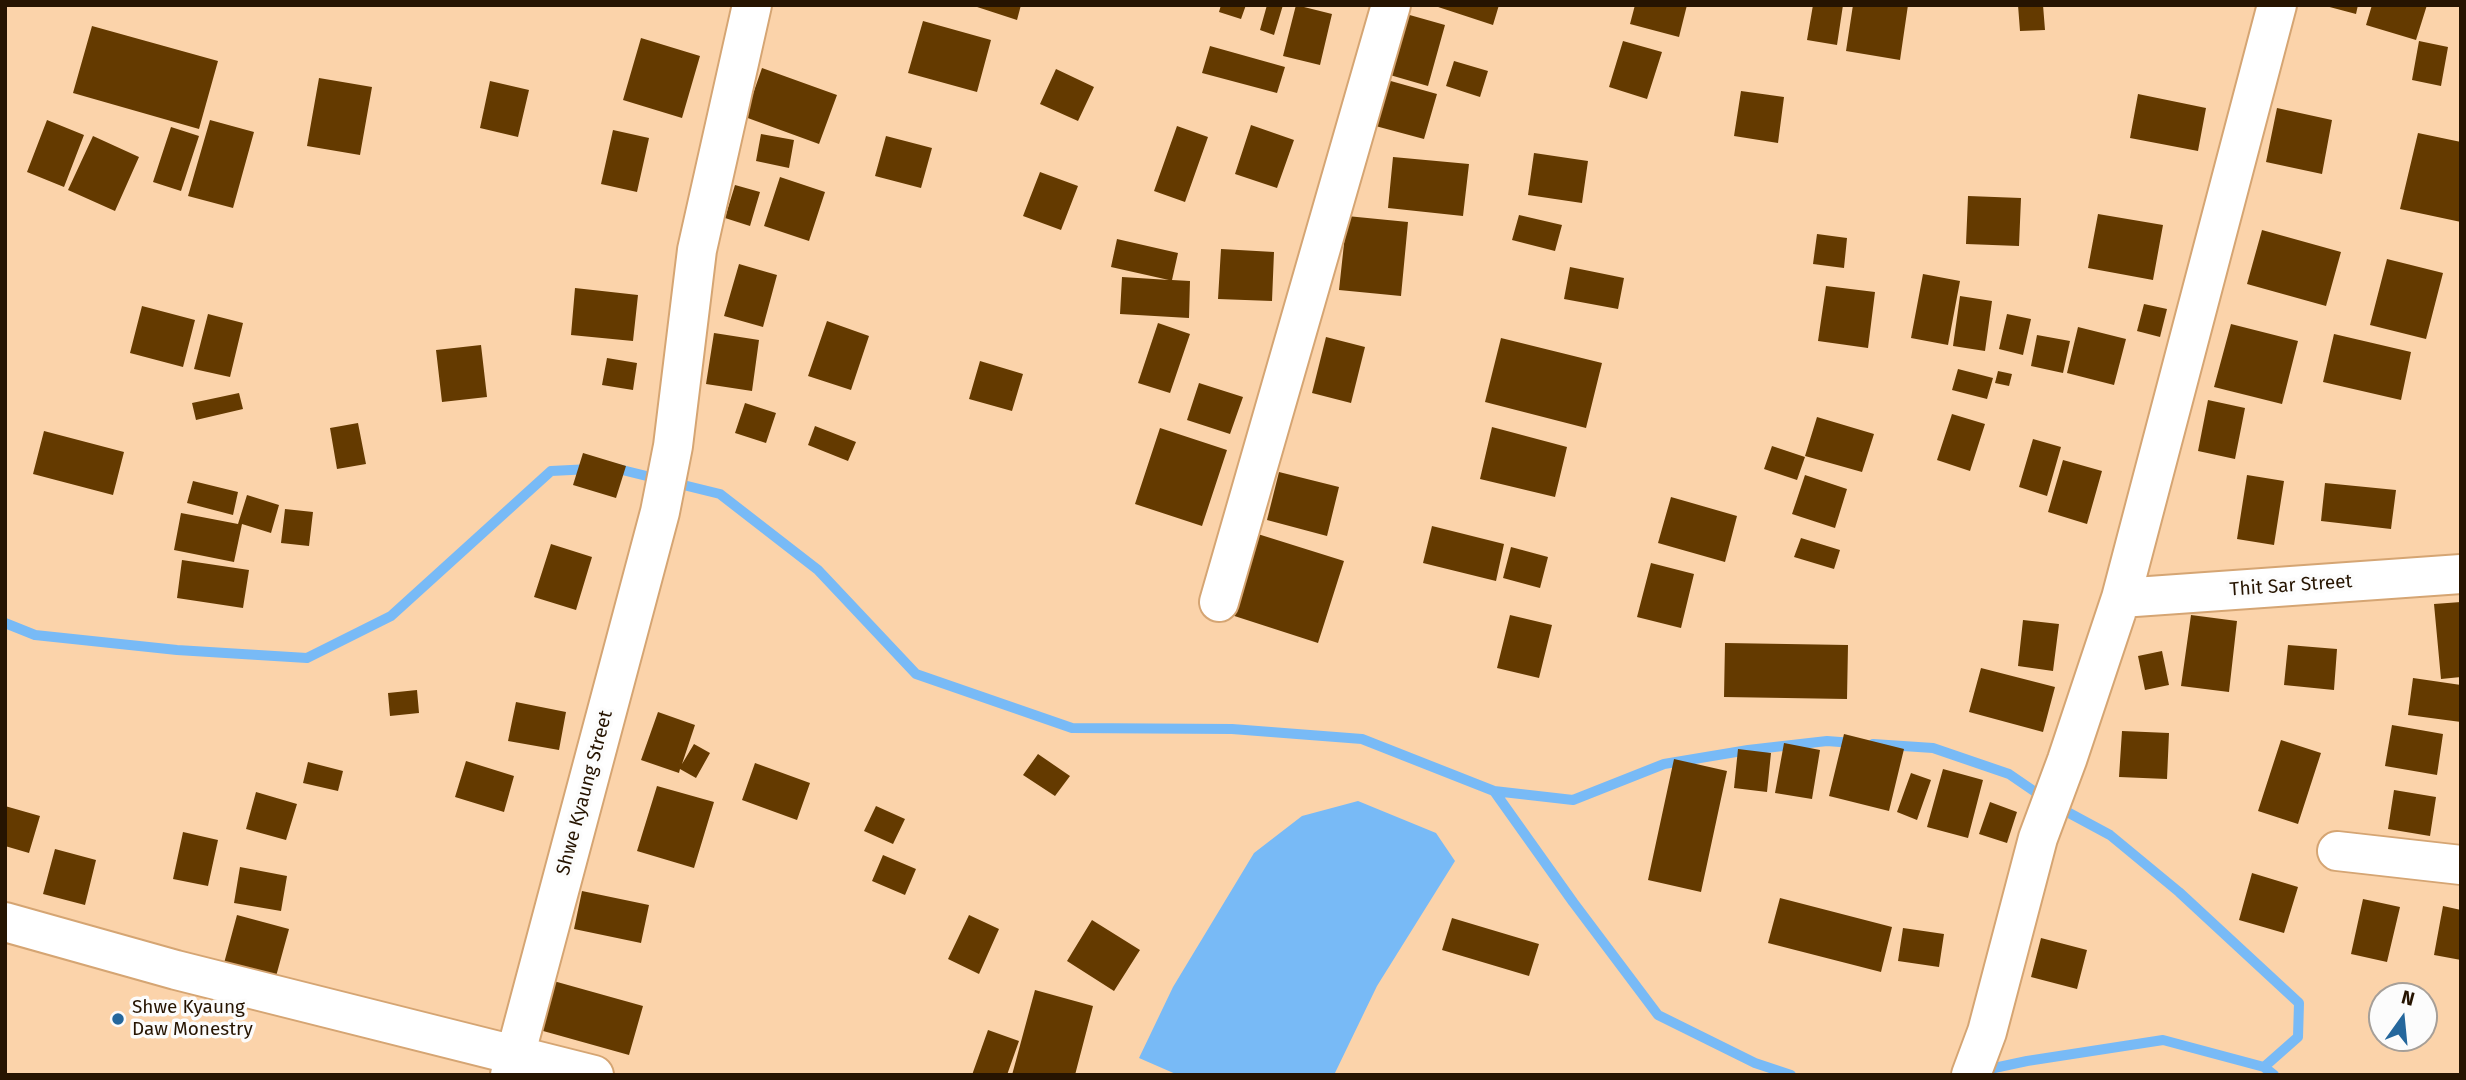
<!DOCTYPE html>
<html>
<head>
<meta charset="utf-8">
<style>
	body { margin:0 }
	#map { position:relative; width:2466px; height:1080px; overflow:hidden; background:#fbd3aa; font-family:"Fira Sans",sans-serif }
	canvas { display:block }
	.frame { position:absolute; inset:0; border:7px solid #261401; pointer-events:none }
	.north { position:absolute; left:2368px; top:982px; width:70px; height:70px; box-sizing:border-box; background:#fcfcfc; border:2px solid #a69f98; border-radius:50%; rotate:15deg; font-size:19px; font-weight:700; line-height:28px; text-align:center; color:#261401 }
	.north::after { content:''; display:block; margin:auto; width:24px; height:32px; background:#25679c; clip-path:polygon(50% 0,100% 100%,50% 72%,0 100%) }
</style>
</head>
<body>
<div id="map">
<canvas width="2466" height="1080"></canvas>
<div class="frame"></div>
<div class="north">N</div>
</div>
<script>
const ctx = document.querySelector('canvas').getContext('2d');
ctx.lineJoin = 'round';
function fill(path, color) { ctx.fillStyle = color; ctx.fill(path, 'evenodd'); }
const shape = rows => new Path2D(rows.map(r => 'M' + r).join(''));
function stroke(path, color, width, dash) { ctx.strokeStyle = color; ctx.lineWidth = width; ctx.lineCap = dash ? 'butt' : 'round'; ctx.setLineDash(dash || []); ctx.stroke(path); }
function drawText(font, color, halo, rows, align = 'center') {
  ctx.font = font + ' "Fira Sans",sans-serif'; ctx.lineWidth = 7; ctx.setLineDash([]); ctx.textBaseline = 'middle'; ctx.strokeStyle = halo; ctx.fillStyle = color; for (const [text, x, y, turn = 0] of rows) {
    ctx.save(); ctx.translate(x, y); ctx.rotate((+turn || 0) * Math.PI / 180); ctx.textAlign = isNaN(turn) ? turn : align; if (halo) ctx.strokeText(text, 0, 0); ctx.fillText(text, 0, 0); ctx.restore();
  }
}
fill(shape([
	[1358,801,1436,833,1455,861,1377,986,1334,1075,1178,1075,1139,1058,1173,987,1254,853,1302,816]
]), '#78baf6');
stroke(shape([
	[614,468,720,494,818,570,916,674,1072,728,1232,729,1362,739,1494,791,1573,902,1658,1015,1755,1063,1791,1075],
	[5,623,35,635,177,650,307,658,391,616,551,471,591,469],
	[1873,744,1933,748,2009,774,2044,798],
	[1494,791,1573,800,1664,764,1748,750,1827,741,1853,743],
	[2058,807,2110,835,2179,892,2299,1003,2298,1037,2264,1067],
	[1980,1071,2027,1061,2163,1040,2264,1067,2274,1075]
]), '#78baf6', 10);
fill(shape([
	[971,5,1021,5,1017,20],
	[1221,5,1246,5,1241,19,1219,12],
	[1267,5,1283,5,1274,35,1260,30],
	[1296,5,1332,14,1320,65,1283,56],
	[1432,5,1499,5,1493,25],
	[1635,5,1687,5,1679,37,1630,24],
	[1813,5,1843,5,1837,45,1807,40],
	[1853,5,1908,5,1900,60,1846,51],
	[2018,5,2043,5,2045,30,2020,31],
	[2322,5,2358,5,2356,14],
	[2372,5,2427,5,2416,40,2366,25],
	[1399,12,1445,25,1428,86,1383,73],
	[923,21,991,40,977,92,908,73],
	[92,26,218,61,199,129,73,93],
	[641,38,700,56,682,118,623,100],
	[1623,41,1662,52,1647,99,1609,87],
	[2419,41,2448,47,2441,86,2412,80],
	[1210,46,1285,67,1277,93,1202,73],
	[1454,61,1488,71,1480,97,1446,86],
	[762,68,837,95,819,144,745,117],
	[1056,69,1094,87,1078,121,1040,104],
	[319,78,372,87,360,155,307,146],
	[1380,78,1437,94,1424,139,1368,124],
	[490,81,529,90,518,137,480,128],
	[1741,91,1784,97,1778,143,1734,136],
	[2138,94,2206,108,2198,151,2130,138],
	[2277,108,2332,120,2322,174,2266,162],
	[47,120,84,135,64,187,27,172],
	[210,120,254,132,233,208,188,196],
	[1251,125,1294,140,1277,188,1235,174],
	[1177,126,1208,137,1185,202,1154,191],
	[171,127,199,136,181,191,153,182],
	[613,130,649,138,637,192,601,184],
	[2418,133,2461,142,2461,222,2400,209],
	[761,134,794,140,789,168,756,161],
	[93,136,139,157,115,211,68,190],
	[886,136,932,148,921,188,875,176],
	[1534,153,1588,161,1582,203,1528,195],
	[1393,157,1469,164,1463,216,1388,208],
	[1040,172,1078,186,1061,230,1023,216],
	[780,177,825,192,809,241,764,226],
	[735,185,760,192,750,226,725,218],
	[1968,196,2021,198,2019,246,1966,244],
	[2098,214,2163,225,2153,280,2088,268],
	[1519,215,1562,225,1555,251,1512,240],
	[1347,216,1408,222,1401,296,1339,290],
	[2262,230,2341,252,2326,306,2247,284],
	[1817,234,1847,238,1844,268,1813,264],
	[1117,239,1178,253,1172,280,1190,281,1189,318,1120,314,1122,277,1169,280,1111,267],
	[1221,249,1274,252,1272,301,1218,299],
	[2387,259,2443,273,2426,339,2370,325],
	[739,264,777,275,763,327,724,316],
	[1570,267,1624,278,1618,309,1564,299],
	[1923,274,1960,281,1948,345,1911,338],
	[1826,286,1875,292,1868,348,1818,341],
	[575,288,638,295,633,341,571,335],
	[1960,296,1992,301,1985,351,1953,346],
	[2144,304,2167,309,2160,337,2137,331],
	[142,306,195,320,183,367,130,353],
	[208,314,243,323,230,377,194,369],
	[2007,314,2031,319,2023,355,1999,349],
	[827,321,869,336,851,390,808,376],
	[1158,323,1190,334,1170,393,1138,383],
	[2231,324,2298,341,2282,404,2214,387],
	[2078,327,2126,339,2114,385,2067,373],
	[714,333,759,340,752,391,706,384],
	[2334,334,2411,352,2401,400,2323,382],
	[2037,335,2070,341,2063,373,2031,366],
	[1326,337,1365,347,1351,403,1312,393],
	[1501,338,1602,363,1586,428,1485,402],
	[481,345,487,397,442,402,436,350],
	[607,358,637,363,633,390,602,385],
	[980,361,1023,374,1012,411,969,399],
	[1958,369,1993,378,1987,399,1952,390],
	[1998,371,2012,374,2009,386,1995,383],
	[1199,383,1243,397,1230,434,1187,420],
	[239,393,243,409,196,420,192,403],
	[2208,400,2245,408,2235,459,2198,451],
	[745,403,776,413,766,443,735,433],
	[1952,414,1985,424,1970,471,1937,460],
	[1817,417,1874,434,1862,472,1805,456],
	[358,423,366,464,337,469,330,428],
	[815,426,856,442,848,461,808,445],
	[1492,427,1567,447,1555,497,1480,479],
	[1160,428,1227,450,1202,526,1135,504],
	[44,431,124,452,113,495,33,474],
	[2033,439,2061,447,2047,496,2019,487],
	[1772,446,1805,457,1797,480,1764,469],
	[583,453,626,466,616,498,573,485],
	[2063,460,2102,471,2087,524,2048,512],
	[1279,472,1339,487,1327,536,1267,520],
	[1805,475,1847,489,1835,528,1792,514],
	[2247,475,2284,481,2274,545,2237,539],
	[193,481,238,492,233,515,187,503],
	[2325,483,2396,490,2391,529,2321,521],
	[247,495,279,505,271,533,242,524,234,562,174,550,181,513,238,524],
	[1671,497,1737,516,1725,562,1658,543],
	[285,509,313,512,309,546,281,543],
	[1432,526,1504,544,1496,581,1423,563],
	[1245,530,1344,561,1318,643,1219,611],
	[1801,538,1840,550,1834,569,1794,557],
	[551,544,592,557,576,610,534,597],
	[1511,547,1548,557,1540,588,1503,578],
	[182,560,249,570,243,608,177,598],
	[1651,563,1694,574,1681,628,1637,617],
	[2461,602,2461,677,2441,679,2434,604],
	[1510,615,1552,625,1539,678,1497,668],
	[2191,615,2237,621,2229,692,2181,686],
	[2023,620,2059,624,2053,671,2018,666],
	[1725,643,1848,645,1847,699,1724,697],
	[2288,645,2337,649,2334,690,2284,685],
	[2162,651,2169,685,2145,690,2138,656],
	[1981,668,2055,687,2043,732,1969,712],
	[2413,678,2461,685,2461,722,2408,715],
	[417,690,419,713,390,716,388,693],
	[516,702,566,712,559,750,508,741],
	[658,712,695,725,682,764,694,744,710,753,696,778,680,769,679,773,641,760],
	[2392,725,2443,734,2437,775,2385,766],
	[2122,731,2169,733,2167,779,2119,777],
	[1844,734,1904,749,1889,811,1829,796],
	[2281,740,2321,753,2298,824,2258,811],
	[1784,743,1820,750,1812,799,1775,793],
	[1738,749,1771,753,1767,792,1734,788],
	[1038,754,1070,776,1055,796,1023,775],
	[1674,759,1727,771,1701,892,1648,880],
	[466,761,514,776,504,812,455,797],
	[308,762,343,771,338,791,303,783],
	[755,763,810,783,797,820,742,800],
	[1943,769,1983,780,1968,838,1927,827],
	[1911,773,1931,780,1917,820,1897,812],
	[657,786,714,802,694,868,637,851],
	[2394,790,2436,797,2430,836,2388,829],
	[256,792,297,804,286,840,246,829],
	[1990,802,2017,812,2007,843,1979,834],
	[5,806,40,816,29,853,5,846],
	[876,806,905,819,893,844,864,831],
	[183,832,218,840,208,886,173,879],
	[55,849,96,860,85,905,43,894],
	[883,855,916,869,905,895,872,881],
	[240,867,287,876,281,911,234,903],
	[2252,873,2298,887,2284,933,2239,920],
	[582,891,649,905,641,943,574,929],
	[1780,898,1892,927,1881,972,1768,943],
	[2363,899,2400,907,2387,962,2351,954],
	[2443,906,2461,910,2461,960,2434,955],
	[237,915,289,929,275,980,223,967],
	[969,915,999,929,979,974,948,959],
	[1452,918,1539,944,1529,976,1442,950],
	[1092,920,1140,950,1114,991,1067,961],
	[1903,928,1944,934,1939,967,1898,961],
	[2041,938,2087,950,2077,989,2031,977],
	[550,980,643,1006,629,1055,536,1029],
	[1035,990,1093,1006,1075,1075,1012,1075],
	[988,1030,1019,1041,1007,1075,972,1075]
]), '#643a00');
const street = shape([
	[2121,598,2461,574],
	[1219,602,1391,5],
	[2337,851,2461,865],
	[5,922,176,970,594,1075],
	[510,1075,660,512,673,446,697,250,752,5],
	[1971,1075,1987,1032,2038,838,2067,760,2121,598,2277,5]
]);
stroke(street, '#d5a573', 42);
stroke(street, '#fff', 38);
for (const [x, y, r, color] of [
	[118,1019,7,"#25679c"]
]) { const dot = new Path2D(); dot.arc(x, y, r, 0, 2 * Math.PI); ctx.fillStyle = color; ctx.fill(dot); stroke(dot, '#fcfcfc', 2.5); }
drawText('19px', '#261401', '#fcfcfc', [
	["Thit Sar Street",2291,586,-4],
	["Shwe Kyaung Street",585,793,-75]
]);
drawText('19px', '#261401', '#fcfcfc', [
	["Shwe Kyaung",132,1008],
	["Daw Monestry",132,1030]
], 'left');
</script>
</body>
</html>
